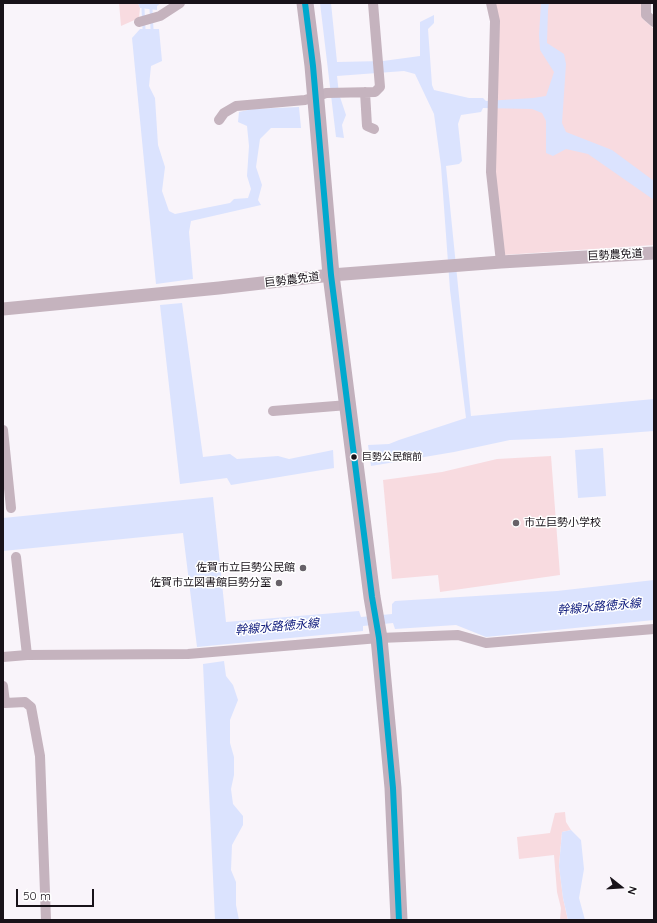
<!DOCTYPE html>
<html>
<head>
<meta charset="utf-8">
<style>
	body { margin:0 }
	#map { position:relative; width:657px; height:923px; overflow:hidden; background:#f9f4fa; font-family:Quicksand,sans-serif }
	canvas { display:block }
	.frame { position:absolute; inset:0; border:4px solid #181219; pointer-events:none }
	.north { position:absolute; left:601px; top:867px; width:40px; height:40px; -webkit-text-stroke:3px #fff; paint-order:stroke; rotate:107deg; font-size:11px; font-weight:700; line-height:16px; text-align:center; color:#181219 }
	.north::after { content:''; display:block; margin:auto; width:14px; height:18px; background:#181219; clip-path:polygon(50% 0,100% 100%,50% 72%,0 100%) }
	.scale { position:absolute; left:16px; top:889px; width:78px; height:18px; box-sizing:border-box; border:2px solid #181219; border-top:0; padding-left:5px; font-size:12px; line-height:14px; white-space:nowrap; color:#181219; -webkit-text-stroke:3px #fff; paint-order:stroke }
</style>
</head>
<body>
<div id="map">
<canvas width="657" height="923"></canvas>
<div class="frame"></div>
<div class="north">N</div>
<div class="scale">50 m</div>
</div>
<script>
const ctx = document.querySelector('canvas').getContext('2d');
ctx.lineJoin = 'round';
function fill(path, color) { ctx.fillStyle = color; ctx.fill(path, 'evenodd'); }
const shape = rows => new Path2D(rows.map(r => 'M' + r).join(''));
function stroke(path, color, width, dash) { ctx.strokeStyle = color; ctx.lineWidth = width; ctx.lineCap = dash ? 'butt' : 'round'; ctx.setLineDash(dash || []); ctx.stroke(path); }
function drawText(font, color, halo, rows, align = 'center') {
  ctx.font = font + ' Quicksand,"Noto Sans JP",sans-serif'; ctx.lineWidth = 3; ctx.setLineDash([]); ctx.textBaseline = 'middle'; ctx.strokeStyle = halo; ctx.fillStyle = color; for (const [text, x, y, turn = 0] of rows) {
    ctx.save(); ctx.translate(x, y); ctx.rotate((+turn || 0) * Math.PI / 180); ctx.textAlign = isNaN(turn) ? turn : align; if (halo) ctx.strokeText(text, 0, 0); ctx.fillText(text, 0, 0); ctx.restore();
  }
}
fill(shape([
	[119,3,138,3,140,8,139,18,121,26],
	[494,3,638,3,643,4,642,18,654,29,654,245,503,255,494,173],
	[551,456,560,575,440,592,438,575,392,579,383,480,442,472,497,459],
	[565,812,566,822,571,830,562,832,559,866,563,898,568,920,560,920,561,908,557,892,554,855,519,859,517,837,550,833,555,813]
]), '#f8dbe0');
fill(shape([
	[138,3,161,3,157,6,157,10,140,8],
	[320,3,331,3,337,62,383,61,420,56,420,22,434,15,434,23,428,29,432,85,434,90,469,98,483,98,486,101,533,98,546,96,554,72,540,50,539,35,541,3,549,3,548,10,547,43,564,54,566,64,562,123,566,132,612,150,654,181,654,200,588,154,566,149,553,156,546,153,546,121,542,113,532,109,483,108,481,112,461,115,458,124,462,161,459,164,446,166,471,416,654,399,654,431,561,438,510,440,454,452,371,466,368,445,389,444,399,440,466,418,450,290,441,166,434,114,415,74,404,71,337,76,339,94,346,115,342,125,344,138,336,137],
	[140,29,159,29,162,61,151,66,149,86,155,98,158,145,165,167,162,191,169,211,175,214,230,203,234,199,248,198,251,189,247,176,249,146,247,126,238,122,239,112,252,109,299,107,301,128,271,128,260,139,256,167,262,185,258,200,261,205,191,221,189,232,193,279,156,284,132,38],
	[182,303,203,457,230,454,237,459,278,456,289,459,333,450,334,468,231,485,227,478,180,484,160,305],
	[603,448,606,496,578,498,575,450],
	[213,497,226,622,359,611,361,617,392,614,392,604,395,601,557,591,654,580,654,620,486,637,456,625,395,629,393,623,363,626,363,631,197,647,183,533,3,551,3,518],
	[224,661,226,676,233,685,238,700,230,720,230,743,234,757,234,775,231,789,233,804,243,816,243,825,232,845,231,870,236,882,236,905,239,920,215,920,203,664],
	[571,830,581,840,584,869,579,898,585,920,568,920,563,898,559,866,562,832]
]), '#dbe3fe');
stroke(shape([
	[143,9,144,29],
	[151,9,152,29]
]), '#dbe3fe', 3);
stroke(shape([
	[491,3,495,21,491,172,501,262],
	[646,3,646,15,654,22],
	[139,22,160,16,180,3],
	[365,92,367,126,374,129],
	[219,120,224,113,236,106,305,100,315,97,326,93,375,92,380,87,373,3],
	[273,411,348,405],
	[3,430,11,508],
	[16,557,27,655],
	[3,657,27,655,188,654,379,638,458,635,486,643,654,629],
	[3,686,5,703,25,702,31,707,40,756,46,920]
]), '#c5b3be', 10);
stroke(shape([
	[3,309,219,288,331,275,501,262,654,253]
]), '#c5b3be', 13);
stroke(shape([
	[305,3,313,66,331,275,372,597,379,638,393,788,399,920]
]), '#c2b0bc', 17);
stroke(shape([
	[305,3,313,66,331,275,372,597,379,638,393,788,399,920]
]), '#00a9ce', 6);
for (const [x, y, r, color] of [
	[354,457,3.5,"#181219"],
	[516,523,4,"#676168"],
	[303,568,4,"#676168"],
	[279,583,4,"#676168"]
]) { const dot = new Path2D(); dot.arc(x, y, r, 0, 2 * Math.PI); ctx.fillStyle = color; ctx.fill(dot); stroke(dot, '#fff', 1.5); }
drawText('10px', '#181219', '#fff', [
	["巨勢公民館前",362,457]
], 'left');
drawText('11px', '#181219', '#fff', [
	["巨勢農免道",615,255,-3],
	["巨勢農免道",292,280,-7]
]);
drawText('11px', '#181219', '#fff', [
	["市立巨勢小学校",524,523,"left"],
	["佐賀市立巨勢公民館",295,568],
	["佐賀市立図書館巨勢分室",271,583]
], 'right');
drawText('italic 12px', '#152180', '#fff', [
	["幹線水路徳永線",599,607,-5],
	["幹線水路徳永線",277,627,-5]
]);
</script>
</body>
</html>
